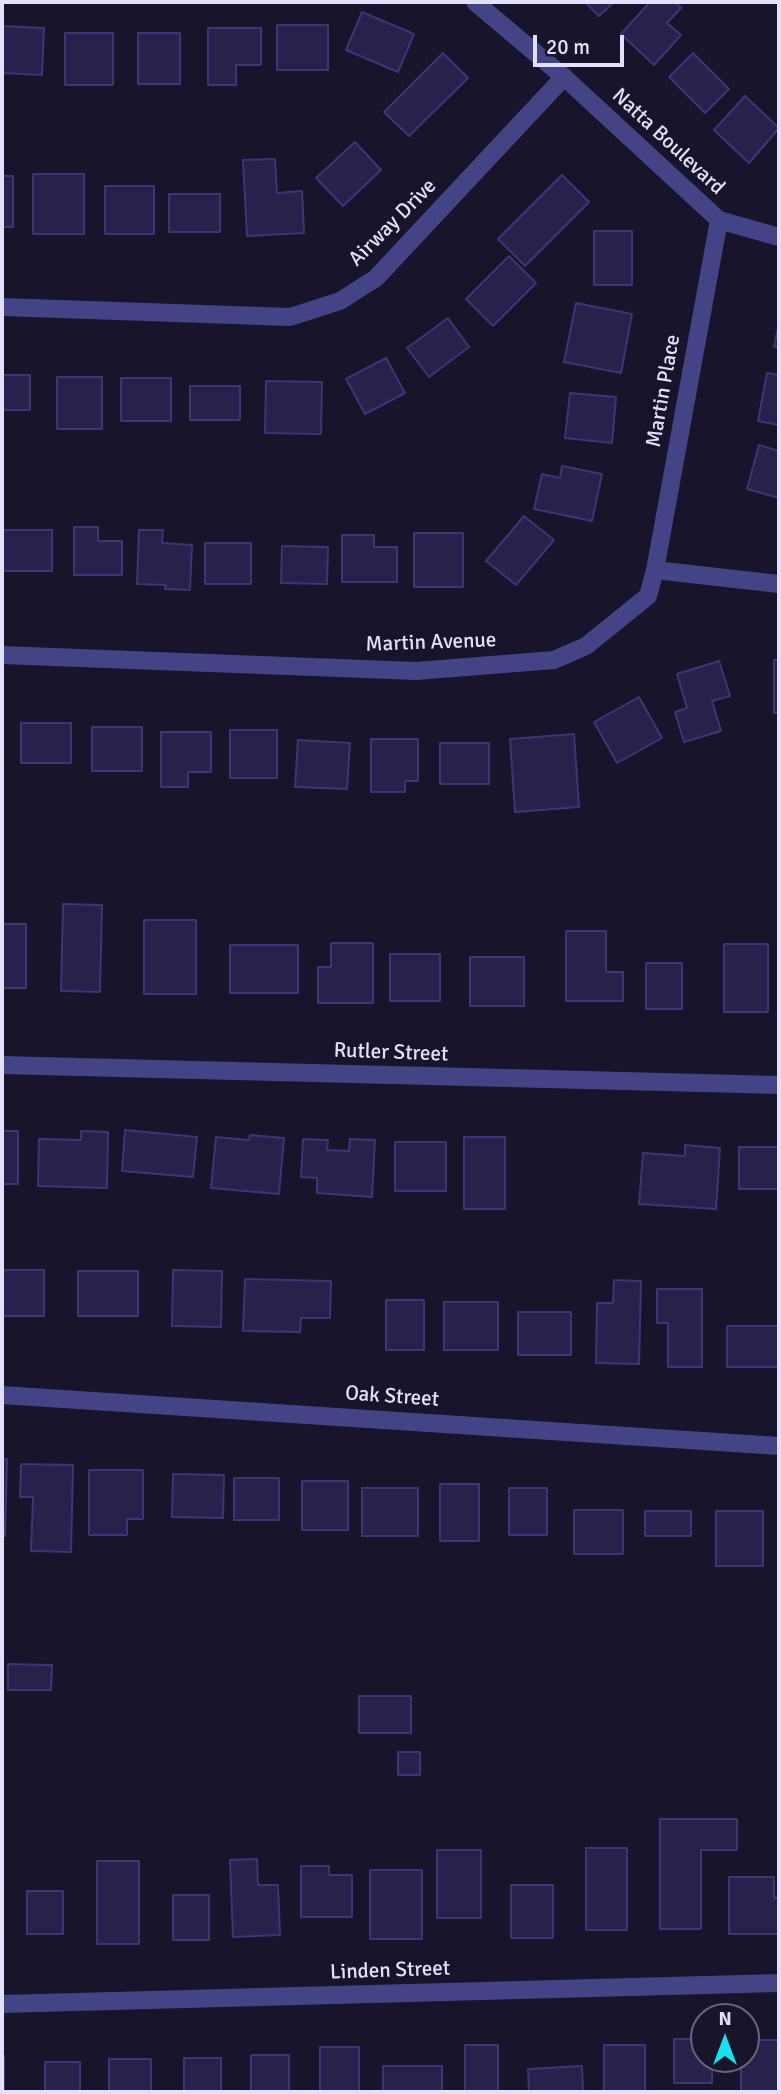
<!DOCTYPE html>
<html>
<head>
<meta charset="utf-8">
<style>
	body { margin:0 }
	#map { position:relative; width:781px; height:2094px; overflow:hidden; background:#17142b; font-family:Signika,sans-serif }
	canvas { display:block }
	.frame { position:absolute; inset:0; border:4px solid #e2e0fd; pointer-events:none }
	.north { position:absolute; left:690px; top:2003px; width:70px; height:70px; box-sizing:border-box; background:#17142b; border:2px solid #68667f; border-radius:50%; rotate:0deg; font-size:19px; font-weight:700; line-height:28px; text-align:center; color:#e2e0fd }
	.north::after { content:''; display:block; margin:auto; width:24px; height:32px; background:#1be0ee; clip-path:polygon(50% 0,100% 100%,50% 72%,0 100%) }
	.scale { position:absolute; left:533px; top:35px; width:91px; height:32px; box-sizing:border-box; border:4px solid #e2e0fd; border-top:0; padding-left:9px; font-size:21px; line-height:24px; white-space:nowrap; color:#e2e0fd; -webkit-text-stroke:5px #17142b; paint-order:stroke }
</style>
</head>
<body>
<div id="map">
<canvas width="781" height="2094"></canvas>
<div class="frame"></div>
<div class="north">N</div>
<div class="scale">20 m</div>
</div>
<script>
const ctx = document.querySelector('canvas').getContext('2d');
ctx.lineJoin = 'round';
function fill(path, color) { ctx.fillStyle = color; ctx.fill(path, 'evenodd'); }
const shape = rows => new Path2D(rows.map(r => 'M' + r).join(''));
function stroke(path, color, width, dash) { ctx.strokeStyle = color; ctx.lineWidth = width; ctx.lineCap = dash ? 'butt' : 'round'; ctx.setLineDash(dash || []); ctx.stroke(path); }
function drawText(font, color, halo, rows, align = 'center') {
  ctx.font = font + ' Signika,sans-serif'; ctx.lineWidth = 6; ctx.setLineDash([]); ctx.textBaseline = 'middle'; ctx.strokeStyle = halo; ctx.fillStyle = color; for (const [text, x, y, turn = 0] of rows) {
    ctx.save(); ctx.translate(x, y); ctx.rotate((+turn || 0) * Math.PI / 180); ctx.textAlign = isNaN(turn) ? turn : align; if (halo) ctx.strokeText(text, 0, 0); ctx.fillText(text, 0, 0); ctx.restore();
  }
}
const building = shape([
	[585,2,614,2,599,16,585,2],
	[650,2,675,2,681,8,667,23,681,35,654,65,621,34,650,2],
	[362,12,414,34,398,72,346,50,362,12],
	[277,25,328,25,328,70,277,70,277,25],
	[2,26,44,28,42,75,2,73,2,26],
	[208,28,261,28,261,65,236,65,236,85,208,85,208,28],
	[65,33,113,33,113,85,65,85,65,33],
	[138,33,180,33,180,84,138,84,138,33],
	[443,53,468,78,409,136,384,112,443,53],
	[693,53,729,89,705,113,669,77,693,53],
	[745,96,779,128,749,163,714,130,745,96],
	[355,142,381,170,343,206,316,178,355,142],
	[275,159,277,193,302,191,304,233,247,236,243,160,275,159],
	[33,174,84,174,84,234,33,234,33,174],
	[562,175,589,202,525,266,498,239,562,175],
	[2,176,13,176,13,227,2,227,2,176],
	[105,186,154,186,154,234,105,234,105,186],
	[169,194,220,194,220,232,169,232,169,194],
	[594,231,632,231,632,285,594,285,594,231],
	[509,256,536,283,493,326,466,299,509,256],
	[576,303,632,314,621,373,564,362,576,303],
	[448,318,469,347,429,377,407,348,448,318],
	[779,323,779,348,774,347,779,323],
	[386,358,405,393,365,414,346,379,386,358],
	[767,373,779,375,779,425,758,421,767,373],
	[2,375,30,375,30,410,2,410,2,375],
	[57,377,102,377,102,429,57,429,57,377],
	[121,378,171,378,171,421,121,421,121,378],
	[266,381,322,382,321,434,265,433,266,381],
	[190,386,240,386,240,420,190,420,190,386],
	[570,393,616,397,612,443,565,438,570,393],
	[759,445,779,451,779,498,747,489,759,445],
	[562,466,602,474,592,521,534,509,542,474,560,478,562,466],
	[524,516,554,540,516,585,486,561,524,516],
	[74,527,98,527,98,541,122,541,122,575,74,575,74,527],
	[2,530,52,530,52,571,2,571,2,530],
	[139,530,163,530,162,543,192,545,190,590,165,589,166,585,137,584,139,530],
	[414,533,463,533,463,587,414,587,414,533],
	[342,535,374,535,374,547,397,547,397,582,342,582,342,535],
	[205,543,251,543,251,584,205,584,205,543],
	[282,546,328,547,327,584,281,583,282,546],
	[774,660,779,660,779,713,774,713,774,660],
	[719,661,730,696,712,701,721,731,684,742,675,712,687,708,677,674,719,661],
	[639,697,662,738,617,763,594,722,639,697],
	[21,723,71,723,71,763,21,763,21,723],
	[92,727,142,727,142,771,92,771,92,727],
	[230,730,277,730,277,778,230,778,230,730],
	[161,732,211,732,211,772,188,772,188,787,161,787,161,732],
	[574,734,579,807,515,812,510,739,574,734],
	[371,739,418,739,418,781,405,781,405,792,371,792,371,739],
	[298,740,350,743,347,789,295,787,298,740],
	[440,743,489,743,489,784,440,784,440,743],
	[63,904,102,905,100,992,61,991,63,904],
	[144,920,196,920,196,994,144,994,144,920],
	[2,924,26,924,26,988,2,988,2,924],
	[566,931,606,931,606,972,623,972,623,1001,566,1001,566,931],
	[331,943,373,943,373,1003,318,1003,318,967,331,967,331,943],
	[724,944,768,944,768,1012,724,1012,724,944],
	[230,945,298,945,298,993,230,993,230,945],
	[390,954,440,954,440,1001,390,1001,390,954],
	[470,957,524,957,524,1006,470,1006,470,957],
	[646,963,682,963,682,1009,646,1009,646,963],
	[125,1130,197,1137,193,1177,122,1171,125,1130],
	[2,1131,18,1131,18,1184,2,1184,2,1131],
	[81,1131,108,1132,107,1188,38,1186,39,1139,81,1140,81,1131],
	[250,1135,284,1138,279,1194,211,1188,216,1137,249,1140,250,1135],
	[464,1137,505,1137,505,1209,464,1209,464,1137],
	[303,1139,328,1140,327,1150,349,1151,350,1139,375,1140,372,1197,317,1193,317,1178,301,1177,303,1139],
	[395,1142,446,1142,446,1191,395,1191,395,1142],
	[685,1145,720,1148,716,1209,639,1204,643,1153,685,1156,685,1145],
	[739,1147,779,1147,779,1189,739,1189,739,1147],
	[2,1270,44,1270,44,1316,2,1316,2,1270],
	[173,1270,222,1271,221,1327,172,1326,173,1270],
	[78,1271,138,1271,138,1316,78,1316,78,1271],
	[245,1279,331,1281,330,1318,301,1318,300,1332,243,1331,245,1279],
	[614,1280,641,1281,639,1364,596,1363,597,1303,613,1303,614,1280],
	[657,1289,702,1289,702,1367,668,1367,668,1323,657,1323,657,1289],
	[386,1300,424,1300,424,1350,386,1350,386,1300],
	[444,1302,498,1302,498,1350,444,1350,444,1302],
	[518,1312,571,1312,571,1355,518,1355,518,1312],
	[727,1326,779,1326,779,1367,727,1367,727,1326],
	[2,1459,7,1459,5,1536,2,1536,2,1459],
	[21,1464,73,1465,71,1552,31,1551,33,1497,20,1497,21,1464],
	[89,1470,143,1470,143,1519,127,1519,127,1535,89,1535,89,1470],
	[173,1474,224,1475,223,1518,172,1517,173,1474],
	[234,1478,279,1478,279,1520,234,1520,234,1478],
	[302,1481,348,1481,348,1530,302,1530,302,1481],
	[440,1484,479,1484,479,1541,440,1541,440,1484],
	[362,1488,418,1488,418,1536,362,1536,362,1488],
	[509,1488,547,1488,547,1535,509,1535,509,1488],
	[574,1510,623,1510,623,1554,574,1554,574,1510],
	[645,1511,691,1511,691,1536,645,1536,645,1511],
	[716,1511,763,1511,763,1566,716,1566,716,1511],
	[8,1664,52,1665,51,1690,8,1690,8,1664],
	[359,1696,411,1696,411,1733,359,1733,359,1696],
	[398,1752,420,1752,420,1775,398,1775,398,1752],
	[660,1819,737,1819,737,1850,701,1850,701,1929,660,1929,660,1819],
	[586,1848,627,1848,627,1930,586,1930,586,1848],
	[437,1850,481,1850,481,1918,437,1918,437,1850],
	[257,1859,258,1885,278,1885,280,1935,233,1937,230,1860,257,1859],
	[97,1861,139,1861,139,1944,97,1944,97,1861],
	[301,1866,329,1866,329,1875,352,1875,352,1917,301,1917,301,1866],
	[370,1870,422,1870,422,1939,370,1939,370,1870],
	[729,1877,774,1877,774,1898,779,1898,779,1934,729,1934,729,1877],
	[511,1885,553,1885,553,1938,511,1938,511,1885],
	[27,1891,63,1891,63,1934,27,1934,27,1891],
	[173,1895,209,1895,209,1940,173,1940,173,1895],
	[674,2039,704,2039,704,2059,712,2059,712,2083,674,2083,674,2039],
	[746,2040,779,2040,779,2092,741,2092,741,2059,746,2059,746,2040],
	[465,2045,498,2045,498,2092,465,2092,465,2045],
	[604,2045,645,2045,645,2092,604,2092,604,2045],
	[320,2047,359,2047,359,2092,320,2092,320,2047],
	[251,2055,289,2055,289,2092,251,2092,251,2055],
	[2,2056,4,2056,4,2092,2,2092,2,2056],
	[184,2058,221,2058,221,2092,184,2092,184,2058],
	[109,2059,151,2059,151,2092,109,2092,109,2059],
	[45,2062,80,2062,80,2092,45,2092,45,2062],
	[383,2066,442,2066,442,2092,383,2092,383,2066],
	[582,2066,583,2092,529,2092,528,2069,582,2066]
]);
fill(building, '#28214b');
stroke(building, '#3f3575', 2);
stroke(shape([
	[475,2,564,77,719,220,779,237],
	[2,307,290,317,340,301,376,278,564,77],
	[655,570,779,584],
	[2,655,416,671,554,660,586,646,648,596,655,570,719,220],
	[2,1065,779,1085],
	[2,1395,779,1446],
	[2,2004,779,1983]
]), '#434386', 18);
drawText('21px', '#e2e0fd', '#17142b', [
	["Natta Boulevard",668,142,43],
	["Airway Drive",393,223,-45],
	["Martin Place",664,391,-80],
	["Martin Avenue",431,643,-2],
	["Rutler Street",391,1053,2],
	["Oak Street",392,1397,4],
	["Linden Street",390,1971,-2]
]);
</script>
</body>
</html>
